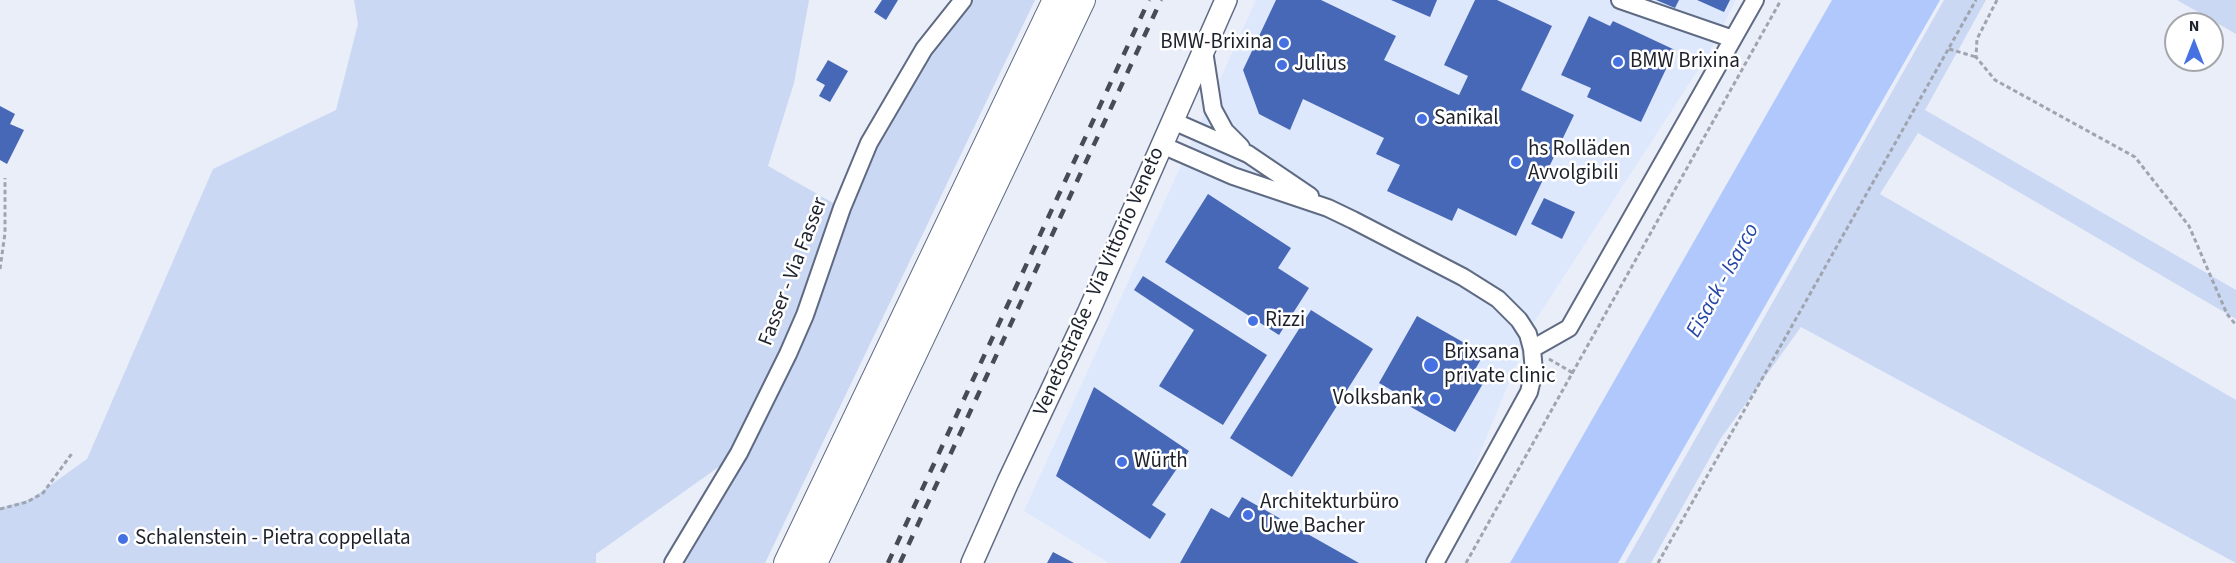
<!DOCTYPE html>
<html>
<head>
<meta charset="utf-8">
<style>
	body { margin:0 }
	#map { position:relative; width:2236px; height:563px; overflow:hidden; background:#e9eef9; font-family:"Source Sans 3",sans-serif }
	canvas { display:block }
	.north { position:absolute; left:2164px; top:12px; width:60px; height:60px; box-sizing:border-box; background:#fff; border:2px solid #a4a6aa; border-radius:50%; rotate:0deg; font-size:16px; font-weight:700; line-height:24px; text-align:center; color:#1c212b }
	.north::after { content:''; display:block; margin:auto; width:21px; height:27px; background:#4571e3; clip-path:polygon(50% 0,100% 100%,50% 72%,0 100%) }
</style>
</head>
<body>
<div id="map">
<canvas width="2236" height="563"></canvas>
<div class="north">N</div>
</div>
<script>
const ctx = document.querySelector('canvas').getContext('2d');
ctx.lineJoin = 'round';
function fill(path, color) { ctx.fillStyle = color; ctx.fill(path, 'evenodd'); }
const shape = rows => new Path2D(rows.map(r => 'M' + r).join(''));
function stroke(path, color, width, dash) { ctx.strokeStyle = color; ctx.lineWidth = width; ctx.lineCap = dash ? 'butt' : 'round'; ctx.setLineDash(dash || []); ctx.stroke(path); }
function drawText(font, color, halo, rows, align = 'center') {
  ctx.font = font + ' "Source Sans 3",sans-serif'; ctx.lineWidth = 5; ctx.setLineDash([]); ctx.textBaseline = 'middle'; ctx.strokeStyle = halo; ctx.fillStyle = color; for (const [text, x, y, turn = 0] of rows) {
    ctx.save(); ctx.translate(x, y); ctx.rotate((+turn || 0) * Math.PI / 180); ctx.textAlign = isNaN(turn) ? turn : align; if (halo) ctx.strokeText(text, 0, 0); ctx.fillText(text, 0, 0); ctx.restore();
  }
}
fill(shape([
	[1256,0,1736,0,1709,53,1533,324,1435,563,1109,563,1024,511]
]), '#dee8fd');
fill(shape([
	[354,0,809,0,794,83,768,166,842,208,869,143,963,0,1035,0,765,563,673,563,737,454,596,554,596,563,0,563,0,508,31,499,87,459,213,169,336,110,358,24],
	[1944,0,1986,0,1925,110,2236,290,2236,319,1918,133,1880,194,2236,400,2236,563,1801,327,1721,438,1651,563,1625,563],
	[2177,0,2236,0,2236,34]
]), '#cad8f3');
fill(shape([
	[1832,0,1940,0,1618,563,1510,563]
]), '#b0c8fc');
fill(shape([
	[882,0,898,0,886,20,874,12],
	[1276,0,1321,0,1396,36,1384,60,1459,95,1468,76,1444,65,1475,0,1497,0,1552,26,1521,90,1574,115,1516,236,1458,208,1452,221,1387,191,1400,165,1376,154,1384,138,1303,99,1290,130,1259,114,1243,70],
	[1391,0,1437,0,1430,17],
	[1656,0,1679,0,1675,8],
	[1697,0,1730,0,1724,12],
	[1589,16,1610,26,1613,21,1675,50,1641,122,1587,97,1591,88,1561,75],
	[828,60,848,71,830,102,819,96,825,85,816,80],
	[0,106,15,114,10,124,24,130,7,164,0,160],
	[1208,194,1291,248,1278,268,1309,288,1279,335,1165,262],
	[1544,198,1575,212,1562,239,1531,224],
	[1143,276,1267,355,1223,425,1159,386,1194,330,1134,290],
	[1311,310,1373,349,1292,477,1230,438],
	[1417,316,1484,354,1473,373,1485,380,1455,432,1395,398,1398,394,1379,383],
	[1094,387,1189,451,1152,505,1166,514,1150,539,1056,476],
	[1242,497,1359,563,1180,563,1211,508,1229,518],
	[1053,552,1074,563,1047,563]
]), '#4768b6');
const minor = shape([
	[1620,0,1733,39],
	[1204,51,1213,109,1225,131,1241,147],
	[1173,121,1248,154,1310,196],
	[1162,145,1233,176,1328,208,1353,220,1463,277,1498,299,1519,320,1528,334,1532,349,1534,371,1529,392,1435,563],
	[1532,349,1569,328,1755,0],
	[673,563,739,453,788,354,805,315,842,208,869,143,924,49,963,0]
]);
const major = shape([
	[972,563,1008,482,1088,313,1226,0]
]);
const highway = shape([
	[787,563,1056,0],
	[814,563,1082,0]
]);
stroke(minor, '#5f6b83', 20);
stroke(major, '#5f6b83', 24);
stroke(highway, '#5f6b83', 28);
stroke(shape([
	[1997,0,1977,39,1976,57,1995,80,2135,157,2189,226,2227,314,2236,325],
	[1949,49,1976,57],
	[0,269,5,233,5,178],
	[1549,359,1573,373],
	[0,509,27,502,43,493,73,452],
	[1466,563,1781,0],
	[1658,563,1976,0]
]), '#9fa4af', 3, [4.5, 3]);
stroke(minor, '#fff', 16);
stroke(major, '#fff', 21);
stroke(highway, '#fff', 26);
stroke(shape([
	[888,563,1149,0],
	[900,563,1161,0]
]), '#464b55', 4.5, [10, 10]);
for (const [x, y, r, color] of [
	[1284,43,6,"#4571e3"],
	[1618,62,6,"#4571e3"],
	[1282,65,6,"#4571e3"],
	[1422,119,6,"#4571e3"],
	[1516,162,6,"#4571e3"],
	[1253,321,6,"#4571e3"],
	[1431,365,8,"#4571e3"],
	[1435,399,6,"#4571e3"],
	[1122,462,6,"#4571e3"],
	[1248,515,6,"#4571e3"],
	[123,539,6,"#4571e3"]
]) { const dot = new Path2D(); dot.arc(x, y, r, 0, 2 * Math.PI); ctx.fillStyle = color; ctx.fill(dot); stroke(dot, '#fff', 2); }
drawText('21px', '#1c212b', '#fff', [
	["BMW-Brixina",1272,43,"right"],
	["BMW Brixina",1630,62],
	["Julius",1294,65],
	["Sanikal",1434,119],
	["hs Rolläden",1528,150],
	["Avvolgibili",1528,174],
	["Rizzi",1265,321],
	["Brixsana",1444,353],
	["private clinic",1444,377],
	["Volksbank",1423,399,"right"],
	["Würth",1134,462],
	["Architekturbüro",1260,503],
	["Uwe Bacher",1260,527],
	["Schalenstein - Pietra coppellata",135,539]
], 'left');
drawText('21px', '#1c212b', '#fff', [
	["Fasser - Via Fasser",794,272,-69],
	["Venetostraße - Via Vittorio Veneto",1100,282,-66]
]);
drawText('italic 22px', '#2447a7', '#fff', [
	["Eisack - Isarco",1724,281,-61]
]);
</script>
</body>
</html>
